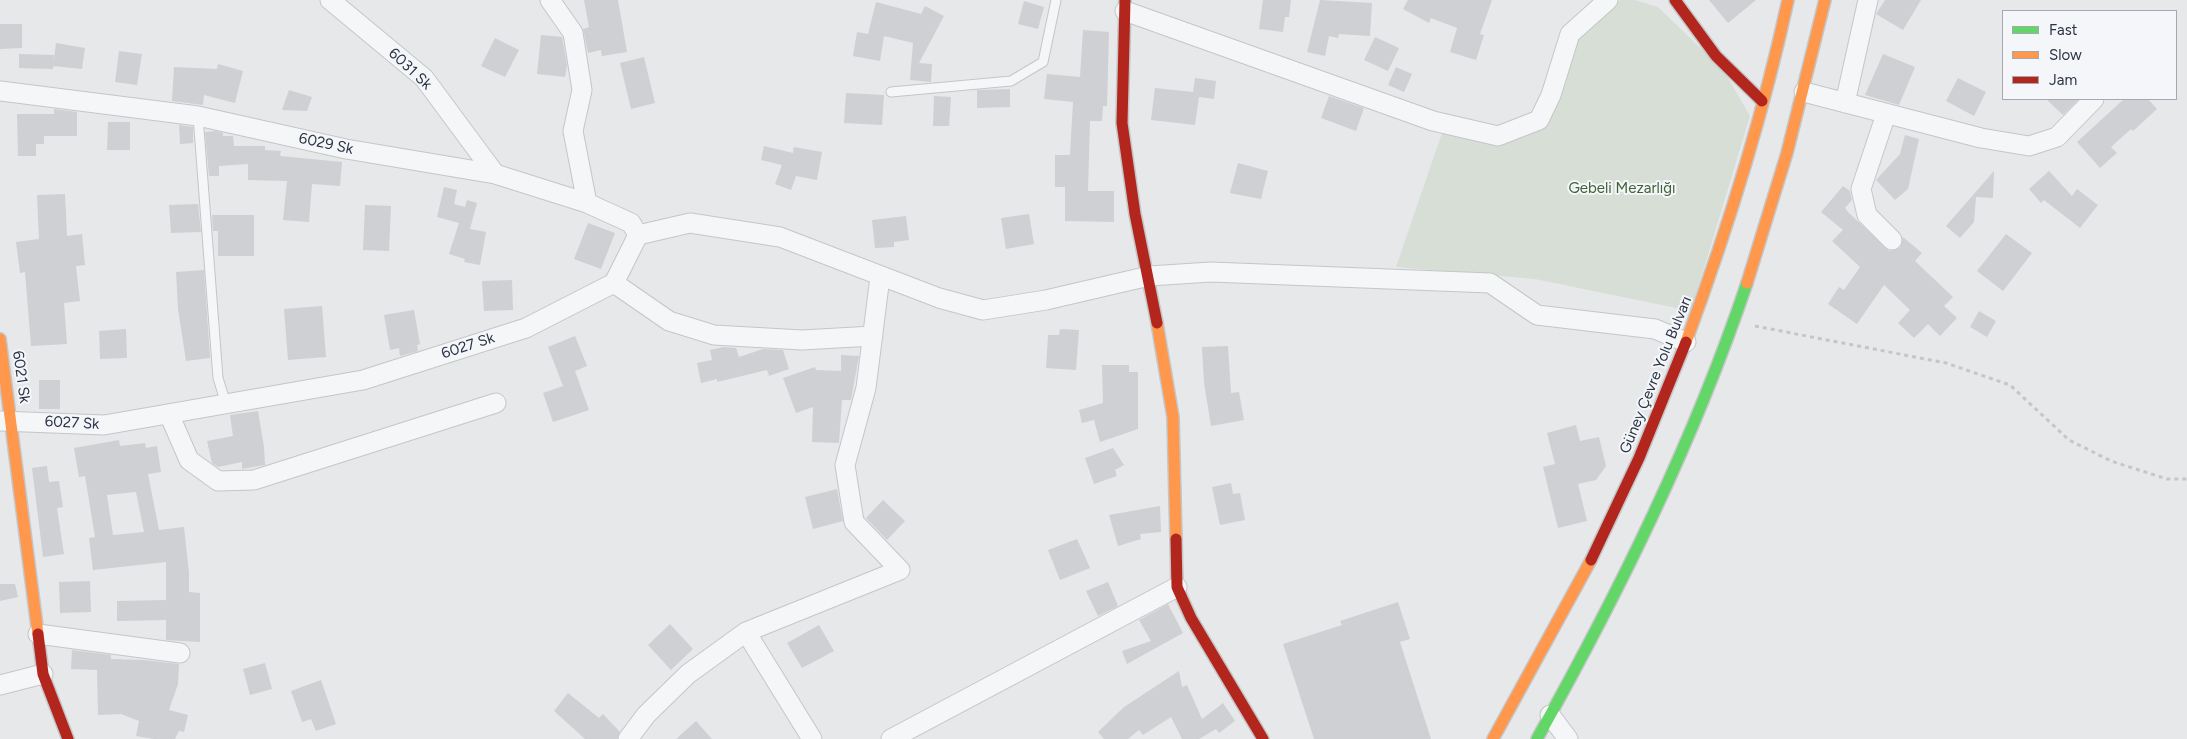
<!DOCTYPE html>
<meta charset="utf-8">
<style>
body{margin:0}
#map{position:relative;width:2187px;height:739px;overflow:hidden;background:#e6e8ea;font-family:Figtree,sans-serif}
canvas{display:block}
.legend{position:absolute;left:2002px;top:10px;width:175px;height:90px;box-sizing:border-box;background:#f4f6f9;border:1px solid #a4a8b1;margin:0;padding:6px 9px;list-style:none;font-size:15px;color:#2b3445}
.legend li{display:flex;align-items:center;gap:10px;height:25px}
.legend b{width:25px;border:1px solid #a4a8b1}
</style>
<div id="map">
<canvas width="2187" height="739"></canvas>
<ul class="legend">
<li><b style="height:6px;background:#63d668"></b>Fast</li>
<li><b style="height:6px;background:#ff974d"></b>Slow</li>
<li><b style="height:6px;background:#b3261e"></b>Jam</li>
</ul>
</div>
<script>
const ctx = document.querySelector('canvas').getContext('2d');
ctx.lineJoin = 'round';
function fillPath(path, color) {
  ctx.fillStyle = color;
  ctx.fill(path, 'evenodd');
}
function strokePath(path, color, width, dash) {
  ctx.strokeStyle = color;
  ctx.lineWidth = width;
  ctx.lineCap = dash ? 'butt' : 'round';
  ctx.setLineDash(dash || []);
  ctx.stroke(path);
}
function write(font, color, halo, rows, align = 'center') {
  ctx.font = font + ' Figtree,sans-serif';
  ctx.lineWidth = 4;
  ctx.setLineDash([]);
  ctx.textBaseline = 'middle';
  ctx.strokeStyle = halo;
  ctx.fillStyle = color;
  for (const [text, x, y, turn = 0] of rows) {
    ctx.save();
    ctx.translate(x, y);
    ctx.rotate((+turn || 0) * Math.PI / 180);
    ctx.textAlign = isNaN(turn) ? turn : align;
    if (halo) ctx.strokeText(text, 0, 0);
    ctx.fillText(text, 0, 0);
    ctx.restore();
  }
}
fillPath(new Path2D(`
 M 1622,0 L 1635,0 L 1658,7 L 1724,71 L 1750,116 L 1691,311 L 1535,279 L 1396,267 L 1442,133 L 1485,140 L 1511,138 L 1531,133 L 1545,120 L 1545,99 L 1597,5 Z`), '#d6ded6');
fillPath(new Path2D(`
 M 584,0 L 618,0 L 627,52 L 602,56 L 601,50 L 588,53 L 583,29 L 589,27 Z
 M 1263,0 L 1291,0 L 1289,17 L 1285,17 L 1283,32 L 1259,29 Z
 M 1320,0 L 1372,3 L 1370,36 L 1339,34 L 1338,38 L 1329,36 L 1325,56 L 1307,52 Z
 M 1408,0 L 1492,0 L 1480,34 L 1484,35 L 1476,60 L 1450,52 L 1457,28 L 1431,18 L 1429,23 L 1403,9 Z
 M 1709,0 L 1756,0 L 1728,23 Z
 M 1885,0 L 1921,0 L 1903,30 L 1876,14 Z
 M 1024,1 L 1044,7 L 1038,29 L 1018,24 Z
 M 876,2 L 921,14 L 925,6 L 944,16 L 919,63 L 932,64 L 931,82 L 910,80 L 913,43 L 884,36 L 880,61 L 853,56 L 857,32 L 868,34 Z
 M 0,24 L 22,24 L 22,48 L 0,49 Z
 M 1083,30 L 1109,32 L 1107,106 L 1103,106 L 1102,121 L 1090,121 L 1088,191 L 1114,191 L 1114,222 L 1065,221 L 1065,187 L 1055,187 L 1055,155 L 1070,155 L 1073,102 L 1044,99 L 1047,74 L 1080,77 Z
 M 541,35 L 562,37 L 567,65 L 565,77 L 537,74 Z
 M 1375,37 L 1399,48 L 1388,71 L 1364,60 Z
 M 495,38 L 519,50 L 505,77 L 481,66 Z
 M 56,43 L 85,48 L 82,69 L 53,66 Z
 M 119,51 L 142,54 L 137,85 L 115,82 Z
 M 19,54 L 54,55 L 53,69 L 19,68 Z
 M 1883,54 L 1915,67 L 1899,105 L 1865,95 Z
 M 644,57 L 655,103 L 631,109 L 620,63 Z
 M 218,64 L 243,71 L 235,103 L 204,95 L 203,105 L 172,101 L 174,67 L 217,69 Z
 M 1396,67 L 1412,74 L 1404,92 L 1388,85 Z
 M 1195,78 L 1216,81 L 1214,99 L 1199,97 L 1195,125 L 1151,120 L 1155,88 L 1193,92 Z
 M 1958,78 L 1986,92 L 1974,116 L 1946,101 Z
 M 1010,89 L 1010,107 L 977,108 L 977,90 Z
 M 289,90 L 312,97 L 307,111 L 282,110 Z
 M 846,93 L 884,95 L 882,125 L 844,123 Z
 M 934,96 L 951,97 L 949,126 L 933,126 Z
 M 1329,96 L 1364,108 L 1356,131 L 1321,118 Z
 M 2046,99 L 2079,99 L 2063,115 Z
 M 2124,99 L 2148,99 L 2157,109 L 2133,131 L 2131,129 L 2111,147 L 2117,153 L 2100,168 L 2077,142 Z
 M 54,109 L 77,112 L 77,136 L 44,136 L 44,144 L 36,144 L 36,156 L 18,156 L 17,114 L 54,114 Z
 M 108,122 L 130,122 L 130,150 L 107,150 Z
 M 179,125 L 193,127 L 193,143 L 180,144 Z
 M 216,131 L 223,133 L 223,136 L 233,136 L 234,146 L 265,146 L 265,150 L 281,151 L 280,156 L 342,162 L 340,186 L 312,184 L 309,222 L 283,220 L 287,181 L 248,180 L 248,164 L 219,166 L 219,176 L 209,176 L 205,132 Z
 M 1905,135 L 1919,139 L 1908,189 L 1895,200 L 1876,180 L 1900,154 Z
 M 764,146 L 793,153 L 794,147 L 822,152 L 817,180 L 796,176 L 791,190 L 775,184 L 782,165 L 761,160 Z
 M 1238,163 L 1268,171 L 1261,199 L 1230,193 Z
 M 1994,171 L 1993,198 L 1976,197 L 1974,222 L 1960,238 L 1946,226 Z
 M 2049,171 L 2072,196 L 2077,189 L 2098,205 L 2080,228 L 2044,200 L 2041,203 L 2029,189 Z
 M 1843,186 L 1850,191 L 1852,200 L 1845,208 L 1848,212 L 1889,251 L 1900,248 L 1903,237 L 1922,253 L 1915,261 L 1953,297 L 1944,306 L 1957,318 L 1940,336 L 1928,324 L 1914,338 L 1898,323 L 1910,310 L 1884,285 L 1857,324 L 1828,304 L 1839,287 L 1844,290 L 1860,267 L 1832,241 L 1843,230 L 1821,212 Z
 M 444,187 L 457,190 L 454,204 L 465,207 L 467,200 L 477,203 L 470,229 L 486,232 L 480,265 L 464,262 L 465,259 L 449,254 L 459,223 L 437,217 Z
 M 65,194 L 67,236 L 82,234 L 85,265 L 76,266 L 80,301 L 64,303 L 67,344 L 31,346 L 25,272 L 20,273 L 16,242 L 39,239 L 37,195 Z
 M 198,204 L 201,232 L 171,233 L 169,205 Z
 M 365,205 L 391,206 L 389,251 L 363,250 Z
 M 1029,214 L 1034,244 L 1006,249 L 1001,218 Z
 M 212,215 L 254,215 L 254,256 L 218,256 L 218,231 L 213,231 Z
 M 906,216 L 909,240 L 894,242 L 894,247 L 875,248 L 872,220 Z
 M 588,223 L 615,233 L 601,269 L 574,259 Z
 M 2006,234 L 2032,253 L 2003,291 L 1977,271 Z
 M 204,270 L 210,358 L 186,361 L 178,309 L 176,272 Z
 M 512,280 L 513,310 L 484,311 L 482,281 Z
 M 322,306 L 326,357 L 288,360 L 284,309 Z
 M 414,310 L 420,344 L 417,345 L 418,351 L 400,356 L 399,348 L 390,350 L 384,315 Z
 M 1979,311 L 1996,321 L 1987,337 L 1970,327 Z
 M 126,329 L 127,358 L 100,359 L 99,331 Z
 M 1060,329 L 1079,330 L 1076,370 L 1046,368 L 1048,335 L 1059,335 Z
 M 575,336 L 587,366 L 575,371 L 589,410 L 553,422 L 543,393 L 563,386 L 548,347 Z
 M 1228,346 L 1231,393 L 1239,392 L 1244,420 L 1211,426 L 1204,383 L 1202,347 Z
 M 723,347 L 736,348 L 739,357 L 763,349 L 783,350 L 789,369 L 769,376 L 767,370 L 717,382 L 717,379 L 701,383 L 697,363 L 712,360 L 710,350 Z
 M 841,355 L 859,356 L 851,400 L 842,400 L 839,443 L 812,442 L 813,407 L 796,413 L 783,378 L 815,367 L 816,370 L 841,371 Z
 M 1102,365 L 1129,365 L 1129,372 L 1138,372 L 1138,429 L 1100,442 L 1094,420 L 1082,423 L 1079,410 L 1103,403 Z
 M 39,380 L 60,380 L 60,409 L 39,409 Z
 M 258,411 L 264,447 L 265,465 L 242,469 L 242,462 L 218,467 L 212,463 L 207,441 L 233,436 L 230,415 Z
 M 1576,425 L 1580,441 L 1599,437 L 1606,466 L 1596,480 L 1578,484 L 1587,521 L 1558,528 L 1543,467 L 1555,464 L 1547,433 Z
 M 119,440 L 120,446 L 145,443 L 146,448 L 157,446 L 161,472 L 148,474 L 159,530 L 184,527 L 189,573 L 189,592 L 200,593 L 200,642 L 166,640 L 166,620 L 117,621 L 117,601 L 166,600 L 166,562 L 93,570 L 89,538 L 95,537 L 85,476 L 79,477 L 74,448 ZM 136,492 L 144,532 L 113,535 L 107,495 Z
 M 1113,448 L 1124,465 L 1115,470 L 1117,476 L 1094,484 L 1085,458 Z
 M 47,466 L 49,482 L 59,481 L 63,507 L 57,508 L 64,554 L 43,557 L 32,468 Z
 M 1231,483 L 1233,494 L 1240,493 L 1245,520 L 1220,525 L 1212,487 Z
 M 837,489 L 843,521 L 813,529 L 805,497 Z
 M 883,500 L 905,521 L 887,540 L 866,518 Z
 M 1160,506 L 1161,532 L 1140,534 L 1141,539 L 1118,546 L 1109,515 Z
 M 1077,539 L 1090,568 L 1060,580 L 1048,550 Z
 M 90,581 L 91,612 L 60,613 L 59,582 Z
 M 1108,582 L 1118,606 L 1098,616 L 1086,591 Z
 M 0,584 L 15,584 L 18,597 L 0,601 Z
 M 1398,602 L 1410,639 L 1400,642 L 1431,739 L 1314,739 L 1283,644 L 1342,625 L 1340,621 Z
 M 1168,604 L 1183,633 L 1127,664 L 1122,651 L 1151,641 L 1139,620 Z
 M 670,624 L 693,649 L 671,670 L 648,645 Z
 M 819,625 L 834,651 L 802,668 L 787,643 Z
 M 72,650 L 111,655 L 111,659 L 144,660 L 179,664 L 178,684 L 169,710 L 188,715 L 184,732 L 179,731 L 175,739 L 154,739 L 136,736 L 139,721 L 121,714 L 98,715 L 97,670 L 71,669 Z
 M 265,663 L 272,689 L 250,695 L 243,669 Z
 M 1179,671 L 1182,687 L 1187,685 L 1202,719 L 1223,703 L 1235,721 L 1219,733 L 1216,729 L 1199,739 L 1182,739 L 1171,717 L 1143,735 L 1139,730 L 1128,739 L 1104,739 L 1098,732 L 1124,707 Z
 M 321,680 L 336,724 L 316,731 L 311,719 L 302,722 L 291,691 Z
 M 568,693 L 599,718 L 603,714 L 620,732 L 617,739 L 585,739 L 554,711 Z
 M 696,721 L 712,739 L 676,739 Z`), '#ced0d3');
const lane = new Path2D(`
 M 891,92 L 1011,81 L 1043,62 L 1056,0
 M 198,116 L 218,378 L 226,404`);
const street = new Path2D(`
 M 330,0 L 424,78 L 495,174
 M 550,0 L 573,33 L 582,90 L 573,131 L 587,203
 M 1125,11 L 1433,121 L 1498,136 L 1539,120 L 1551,95 L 1570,34 L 1608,0
 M 0,91 L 198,116 L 346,149 L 495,174 L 587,203 L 631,223 L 638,235
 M 1804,92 L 1981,138 L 2029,146 L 2057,137 L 2094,99
 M 1845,103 L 1868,0
 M 1886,114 L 1861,189 L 1867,215 L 1892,240
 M 614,283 L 669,321 L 714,335 L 802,340 L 873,336
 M 169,414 L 189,460 L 218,481 L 254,480 L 496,403
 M 0,421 L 104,425 L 363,380 L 526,328 L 614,283 L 638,235 L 690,223 L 780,237 L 939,298 L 983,310 L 1046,300 L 1149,276 L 1211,272 L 1490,283 L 1537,315 L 1655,329 L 1686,342
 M 746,632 L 812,739
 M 38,634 L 180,653
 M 0,685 L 43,674
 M 1550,715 L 1568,739
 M 628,739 L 646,715 L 688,674 L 746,632 L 900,570 L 854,522 L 845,465 L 866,388 L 880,277
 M 891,739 L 1177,587`);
const fast = new Path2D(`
 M 1537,739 C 1619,592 1693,443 1747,283`);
const slow = new Path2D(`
 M 1747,283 L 1787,153 L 1825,0
 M 1157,323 L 1173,417 L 1176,539
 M 0,339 L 38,634
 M 1686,342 C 1727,231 1763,116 1788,0
 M 1493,739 L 1591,560`);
const jam = new Path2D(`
 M 1125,0 L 1122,123 L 1135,214 L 1157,323
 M 1675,0 L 1716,56 L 1762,101
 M 1176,539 L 1177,587 L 1191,618 L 1263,739
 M 1591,560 L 1639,458 L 1686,342
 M 38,634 L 43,674 L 68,739`);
strokePath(lane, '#c4c6c8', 11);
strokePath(street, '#c4c6c8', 21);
strokePath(fast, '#c4c6c8', 14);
strokePath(slow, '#c4c6c8', 14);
strokePath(jam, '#c4c6c8', 14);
strokePath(new Path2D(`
 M 1755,326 L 1946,363 L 2010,385 L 2069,440 L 2111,461 L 2167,479 L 2187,479`), '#c5c6ca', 3, [4, 4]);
strokePath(lane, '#f5f6f7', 9);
strokePath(street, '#f5f6f7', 19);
strokePath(fast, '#63d668', 11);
strokePath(slow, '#ff974d', 11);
strokePath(jam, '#b3261e', 11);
write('15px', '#2b3445', '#f4f6f9', [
 ["6031 Sk",410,69,43],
 ["6029 Sk",326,144,12],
 ["6027 Sk",468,346,-18],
 ["Güney Çevre Yolu Bulvarı",1656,375,-68],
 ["6021 Sk",21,377,82],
 ["6027 Sk",72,423,3]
]);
write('15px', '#3f6138', '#f4f6f9', [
 ["Gebeli Mezarlığı",1622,189]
]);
</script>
